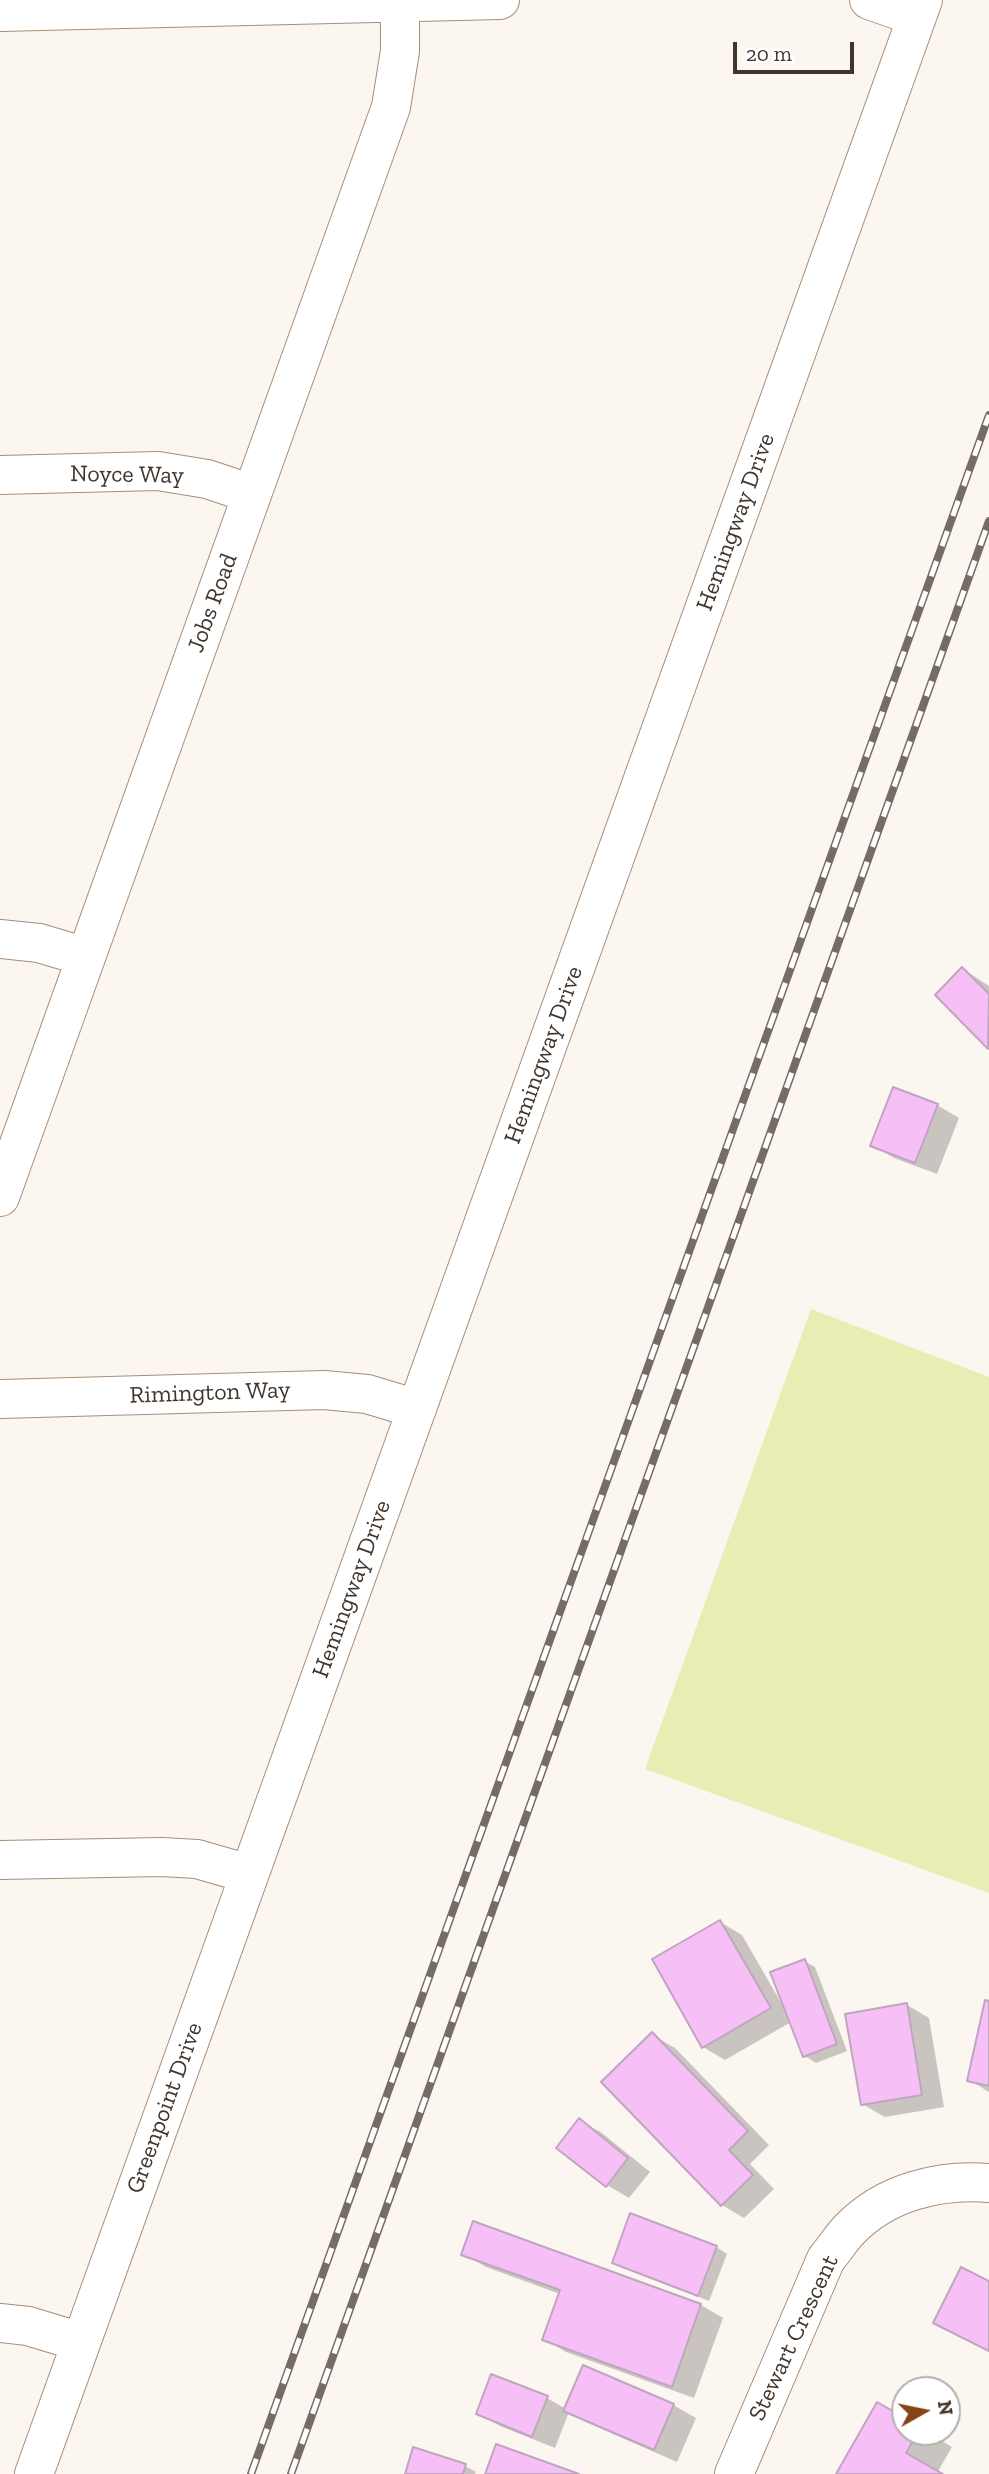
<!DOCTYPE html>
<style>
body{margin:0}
#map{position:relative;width:989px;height:2474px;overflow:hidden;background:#fcf6f1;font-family:"Zilla Slab",serif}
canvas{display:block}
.north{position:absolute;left:891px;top:2376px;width:70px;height:70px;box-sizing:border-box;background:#fff;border:2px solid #b3afab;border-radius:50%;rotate:81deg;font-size:19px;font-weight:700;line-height:28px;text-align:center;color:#42362c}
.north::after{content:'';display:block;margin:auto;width:24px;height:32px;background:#864315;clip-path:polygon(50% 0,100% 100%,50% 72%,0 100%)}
.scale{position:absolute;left:733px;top:42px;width:121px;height:32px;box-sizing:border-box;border:4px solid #42362c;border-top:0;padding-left:9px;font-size:21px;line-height:24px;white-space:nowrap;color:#42362c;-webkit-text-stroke:5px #fff;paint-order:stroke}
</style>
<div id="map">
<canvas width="989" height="2474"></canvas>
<div class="north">N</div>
<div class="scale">20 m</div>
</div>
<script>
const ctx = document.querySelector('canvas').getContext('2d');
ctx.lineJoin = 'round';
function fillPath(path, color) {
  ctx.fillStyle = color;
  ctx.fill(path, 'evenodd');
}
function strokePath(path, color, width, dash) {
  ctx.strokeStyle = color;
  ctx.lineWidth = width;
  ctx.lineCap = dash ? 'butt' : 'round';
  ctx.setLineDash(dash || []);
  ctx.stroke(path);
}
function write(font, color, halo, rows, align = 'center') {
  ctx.font = font + ' "Zilla Slab",serif';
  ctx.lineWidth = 7;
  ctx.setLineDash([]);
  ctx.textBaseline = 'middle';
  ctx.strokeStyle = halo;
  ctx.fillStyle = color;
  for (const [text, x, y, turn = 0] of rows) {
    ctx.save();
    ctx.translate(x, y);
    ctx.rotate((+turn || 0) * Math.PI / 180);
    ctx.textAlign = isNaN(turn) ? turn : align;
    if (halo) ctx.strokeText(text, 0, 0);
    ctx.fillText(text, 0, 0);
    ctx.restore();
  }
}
fillPath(new Path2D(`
 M 811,1309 L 989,1377 L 989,1893 L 645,1769 Z`), '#e9edb3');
fillPath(new Path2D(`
 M 963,969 L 989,986 L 989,1047 L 937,995 Z
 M 937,1105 L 959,1118 L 937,1174 L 894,1158 L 872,1145 Z
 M 720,1922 L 742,1935 L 783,2006 L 804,1961 L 815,1967 L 847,2051 L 816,2063 L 805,2056 L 791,2022 L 725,2060 L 703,2047 Z
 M 989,2003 L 989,2092 L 969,2080 Z
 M 907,2005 L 929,2018 L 944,2107 L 885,2117 L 862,2104 Z
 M 653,2035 L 675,2048 L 769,2145 L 750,2164 L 774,2189 L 744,2218 L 722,2205 Z
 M 580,2121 L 602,2133 L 650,2172 L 629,2198 L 607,2185 Z
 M 474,2224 L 701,2305 L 723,2318 L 694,2398 L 566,2352 L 544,2339 L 560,2294 L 486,2267 L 464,2254 Z
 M 716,2247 L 727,2254 L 709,2301 L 625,2268 L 614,2262 Z
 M 584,2367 L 673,2405 L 696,2418 L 677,2462 L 588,2423 L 569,2412 L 555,2448 L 500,2426 L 478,2413 L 547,2398 L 566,2409 Z
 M 905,2420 L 905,2432 L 927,2432 L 952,2447 L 937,2473 L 939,2474 L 839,2474 Z
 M 465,2466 L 476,2472 L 475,2474 L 407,2474 Z`), '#0003');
const building = new Path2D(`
 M 962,967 L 989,994 L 988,1049 L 935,995 Z
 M 893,1087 L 938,1104 L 915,1163 L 870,1146 Z
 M 720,1920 L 771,2008 L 702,2048 L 652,1959 Z
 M 805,1959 L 837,2044 L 803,2057 L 770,1972 Z
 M 985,2000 L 989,2001 L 989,2086 L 967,2081 Z
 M 907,2003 L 922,2095 L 861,2105 L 845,2014 Z
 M 652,2032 L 748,2131 L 729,2150 L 753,2175 L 721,2206 L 601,2082 Z
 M 579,2118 L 628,2158 L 606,2187 L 556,2148 Z
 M 630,2213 L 717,2246 L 698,2296 L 612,2263 Z
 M 473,2221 L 701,2304 L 672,2387 L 542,2340 L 560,2290 L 461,2255 Z
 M 961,2267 L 989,2281 L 989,2351 L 933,2323 Z
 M 583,2365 L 674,2404 L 654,2450 L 563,2411 Z
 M 491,2374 L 548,2396 L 532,2437 L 476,2414 Z
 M 877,2402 L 905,2418 L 905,2432 L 918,2432 L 906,2453 L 943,2474 L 836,2474 Z
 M 496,2444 L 579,2474 L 485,2474 Z
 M 413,2447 L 466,2464 L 463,2474 L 405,2474 Z`);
fillPath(building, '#f6c0f7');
strokePath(building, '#bfa5bf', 2);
const street = new Path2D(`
 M 869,0 L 917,17
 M 0,12 L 500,0
 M 0,475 L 158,471 L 207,479 L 252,494
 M 0,939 L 39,943 L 86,957
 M 0,1197 L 391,107 L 400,51 L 400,3
 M 0,1399 L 324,1390 L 367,1394 L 417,1409
 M 0,1860 L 162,1857 L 197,1859 L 249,1874
 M 0,2323 L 28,2326 L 81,2342
 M 34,2474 L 923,0
 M 734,2474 L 826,2259 C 834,2250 841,2238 850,2229 C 886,2192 939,2179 989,2183`);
strokePath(street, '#a88d75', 40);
strokePath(street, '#fff', 38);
const rail = new Path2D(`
 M 251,2474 L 989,415
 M 291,2474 L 989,521`);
strokePath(rail, '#766c63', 8);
strokePath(rail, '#fff', 5, [16]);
write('24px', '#42362c', '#fff', [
 ["Noyce Way",127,475,1],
 ["Hemingway Drive",736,522,-70],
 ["Jobs Road",213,603,-70],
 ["Hemingway Drive",544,1055,-70],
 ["Rimington Way",210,1393,-2],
 ["Hemingway Drive",352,1589,-70],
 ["Greenpoint Drive",165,2108,-70],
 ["Stewart Crescent",794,2338,-65]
]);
</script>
